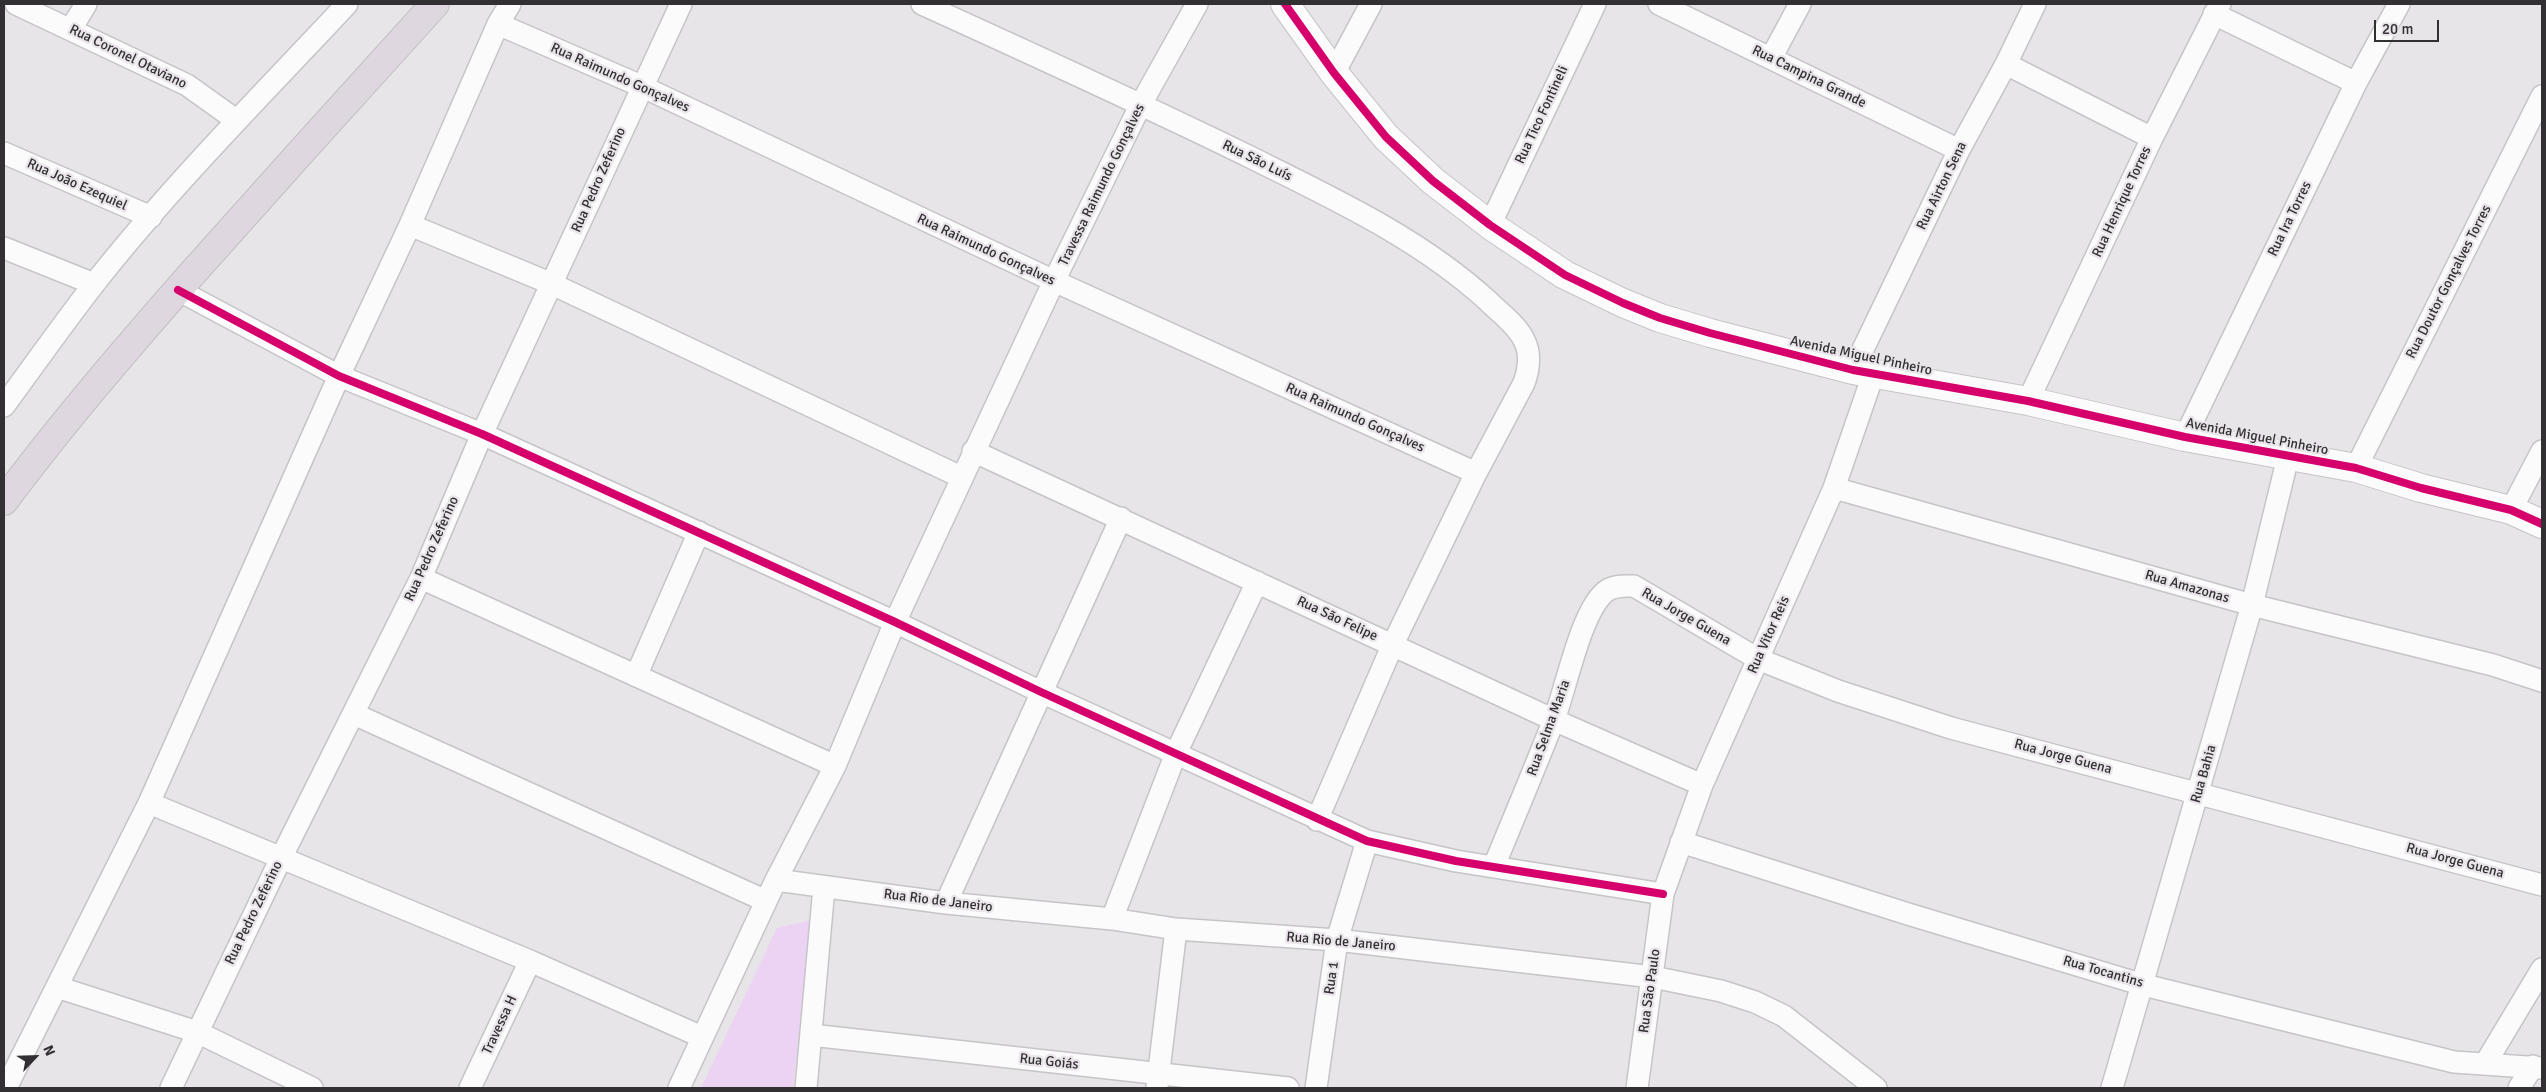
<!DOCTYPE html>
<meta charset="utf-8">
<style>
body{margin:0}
#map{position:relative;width:2546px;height:1092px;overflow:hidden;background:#e8e5e9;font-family:Signika,sans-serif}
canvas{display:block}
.frame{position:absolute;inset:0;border:5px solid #323032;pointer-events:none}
.north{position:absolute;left:10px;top:1032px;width:50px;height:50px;-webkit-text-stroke:4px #e9e4ea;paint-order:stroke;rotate:66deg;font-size:14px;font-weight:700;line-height:20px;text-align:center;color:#323032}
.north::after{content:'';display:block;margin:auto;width:18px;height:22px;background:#323032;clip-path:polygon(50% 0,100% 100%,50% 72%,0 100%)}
.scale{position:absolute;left:2374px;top:20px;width:65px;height:22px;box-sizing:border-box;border:2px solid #323032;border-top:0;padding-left:6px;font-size:15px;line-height:18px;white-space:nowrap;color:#323032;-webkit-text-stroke:4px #e9e4ea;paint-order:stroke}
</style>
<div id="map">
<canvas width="2546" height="1092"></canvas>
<div class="frame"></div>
<div class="north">N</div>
<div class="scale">20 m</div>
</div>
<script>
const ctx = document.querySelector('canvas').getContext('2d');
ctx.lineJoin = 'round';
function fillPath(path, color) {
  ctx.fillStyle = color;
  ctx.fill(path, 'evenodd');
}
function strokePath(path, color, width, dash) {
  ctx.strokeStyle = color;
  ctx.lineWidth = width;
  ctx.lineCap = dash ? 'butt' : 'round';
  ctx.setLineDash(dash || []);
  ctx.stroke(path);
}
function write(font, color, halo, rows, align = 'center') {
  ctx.font = font + ' Signika,sans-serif';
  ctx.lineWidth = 4.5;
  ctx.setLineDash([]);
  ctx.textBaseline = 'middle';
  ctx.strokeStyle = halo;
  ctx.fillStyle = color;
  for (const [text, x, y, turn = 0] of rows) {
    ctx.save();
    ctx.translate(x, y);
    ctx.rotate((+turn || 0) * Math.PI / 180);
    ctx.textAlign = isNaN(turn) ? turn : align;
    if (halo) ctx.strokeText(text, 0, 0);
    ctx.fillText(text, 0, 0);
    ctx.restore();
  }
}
fillPath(new Path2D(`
 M 811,920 L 793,1088 L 701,1088 L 777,928 Z`), '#ecd2f3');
const street = new Path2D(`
 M 16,4 L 187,85 L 236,120
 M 922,4 C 1032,54 1142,104 1250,157 C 1334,199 1419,238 1488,301 C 1500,313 1517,325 1524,340 C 1531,353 1529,370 1524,383 L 1476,473 L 1393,644 L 1317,820
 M 1659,4 L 1959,150
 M 2214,14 L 2356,83
 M 498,24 L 641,86 L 1054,281 L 1476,473
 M 71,29 L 86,4
 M 1771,58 L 1800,4
 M 2006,64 L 2152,138
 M 1334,73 L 1371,4
 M 4,153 L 151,217
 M 410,225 L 552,284 L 961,477
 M 1490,225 L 1595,4
 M 4,248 L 94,284
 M 178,290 L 339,376 L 482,434 L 895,622 L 1041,692 L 1367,841 L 1456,861 L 1663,894
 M 1853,370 L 1959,150 L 2006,64 L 2035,4
 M 2028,401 L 2152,138 L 2220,4
 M 4,406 C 34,365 63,324 94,284 C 172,185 261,96 347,4
 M 2185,437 L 2356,83 L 2399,4
 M 973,451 L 1554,720 L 1702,785
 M 2356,468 L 2542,96
 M 1834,488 L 2252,605 L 2493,665 L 2542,681
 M 2511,510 L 2542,451
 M 421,578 L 835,766
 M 636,676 L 699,532
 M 354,714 L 766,901
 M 149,803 L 530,961 L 702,1037
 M 1681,842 L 1908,914 L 2140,984 L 2454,1062 L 2542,1068
 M 1494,866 C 1514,818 1534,770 1553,722 C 1566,690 1580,613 1605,592 C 1613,585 1624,586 1634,586 L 1758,659 L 1838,691 L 1951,728 L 2542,885
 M 776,880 L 946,903 L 1112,919 L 1176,929 L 1337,940 L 1653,977 L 1721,991 L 1755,1002 L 1784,1016 L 1876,1088
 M 946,903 L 1121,518
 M 1112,919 L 1176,753 L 1257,582
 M 57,987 L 197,1032 L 312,1088
 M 811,1035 L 1288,1088
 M 2485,1064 L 2542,969
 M 1157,1087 L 1176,929
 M 6,1088 L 149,803 L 339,376 L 410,225 L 498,24 L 510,4
 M 171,1088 L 281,858 L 421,578 L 482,434 L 681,4
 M 470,1088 L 530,961
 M 679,1088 L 776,880 L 835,766 L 895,622 L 1054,281 L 1141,104 L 1197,4
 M 806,1088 L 824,887
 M 1316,1088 L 1337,940 L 1367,841
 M 1637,1088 L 1663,894 L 1702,785 L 1834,488 L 1873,375
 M 2112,1088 L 2252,605 L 2288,457
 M 2519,1088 L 2533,1066`);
const secondary = new Path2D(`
 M 1285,4 L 1334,73 L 1386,137 L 1433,181 L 1490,225 L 1565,275 L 1623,303 L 1660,318 L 1710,333 L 1853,370 L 2028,401 L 2185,437 L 2356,468 L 2421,488 L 2511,510 L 2542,524`);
const highway = new Path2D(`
 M 4,501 C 62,423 126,349 190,276 C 271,185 353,94 435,4`);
strokePath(street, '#c5c4c6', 24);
strokePath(secondary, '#c5c4c6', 30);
strokePath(highway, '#c2c0c2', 30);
strokePath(street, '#fcfbfc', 21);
strokePath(secondary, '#fcfbfc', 28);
strokePath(highway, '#ded7e0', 28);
strokePath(new Path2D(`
 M 1285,4 L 1334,73 L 1386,137 L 1433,181 L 1490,225 L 1565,275 L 1623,303 L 1660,318 L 1710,333 L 1853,370 L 2028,401 L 2185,437 L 2356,468 L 2421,488 L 2511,510 L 2542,524
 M 178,290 L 339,376 L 482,434 L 895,622 L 1041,692 L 1367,841 L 1456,861 L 1663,894`), '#d6006c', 8);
write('14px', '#323032', '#e9e4ea', [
 ["Rua Coronel Otaviano",128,57,26],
 ["Rua Campina Grande",1809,77,26],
 ["Rua Raimundo Gonçalves",620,78,24],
 ["Rua Tico Fontineli",1542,115,-65],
 ["Rua São Luís",1257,161,26],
 ["Rua Pedro Zeferino",599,180,-66],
 ["Rua João Ezequiel",77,185,24],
 ["Travessa Raimundo Gonçalves",1102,185,-64],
 ["Rua Airton Sena",1942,186,-64],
 ["Rua Henrique Torres",2122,202,-65],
 ["Rua Ira Torres",2290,219,-64],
 ["Rua Raimundo Gonçalves",986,250,25],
 ["Rua Doutor Gonçalves Torres",2449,282,-63],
 ["Avenida Miguel Pinheiro",1861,356,12],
 ["Rua Raimundo Gonçalves",1355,418,24],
 ["Avenida Miguel Pinheiro",2257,437,11],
 ["Rua Pedro Zeferino",432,549,-66],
 ["Rua Amazonas",2187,587,16],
 ["Rua Jorge Guena",1686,617,30],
 ["Rua São Felipe",1337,619,25],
 ["Rua Vitor Reis",1769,635,-66],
 ["Rua Selma Maria",1549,728,-70],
 ["Rua Jorge Guena",2063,757,15],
 ["Rua Bahia",2204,774,-74],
 ["Rua Jorge Guena",2455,861,15],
 ["Rua Rio de Janeiro",938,901,7],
 ["Rua Pedro Zeferino",254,913,-64],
 ["Rua Rio de Janeiro",1341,942,5],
 ["Rua Tocantins",2103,972,16],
 ["Rua 1",1332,978,-82],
 ["Rua São Paulo",1650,991,-82],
 ["Travessa H",500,1025,-65],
 ["Rua Goiás",1049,1062,6]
]);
</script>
